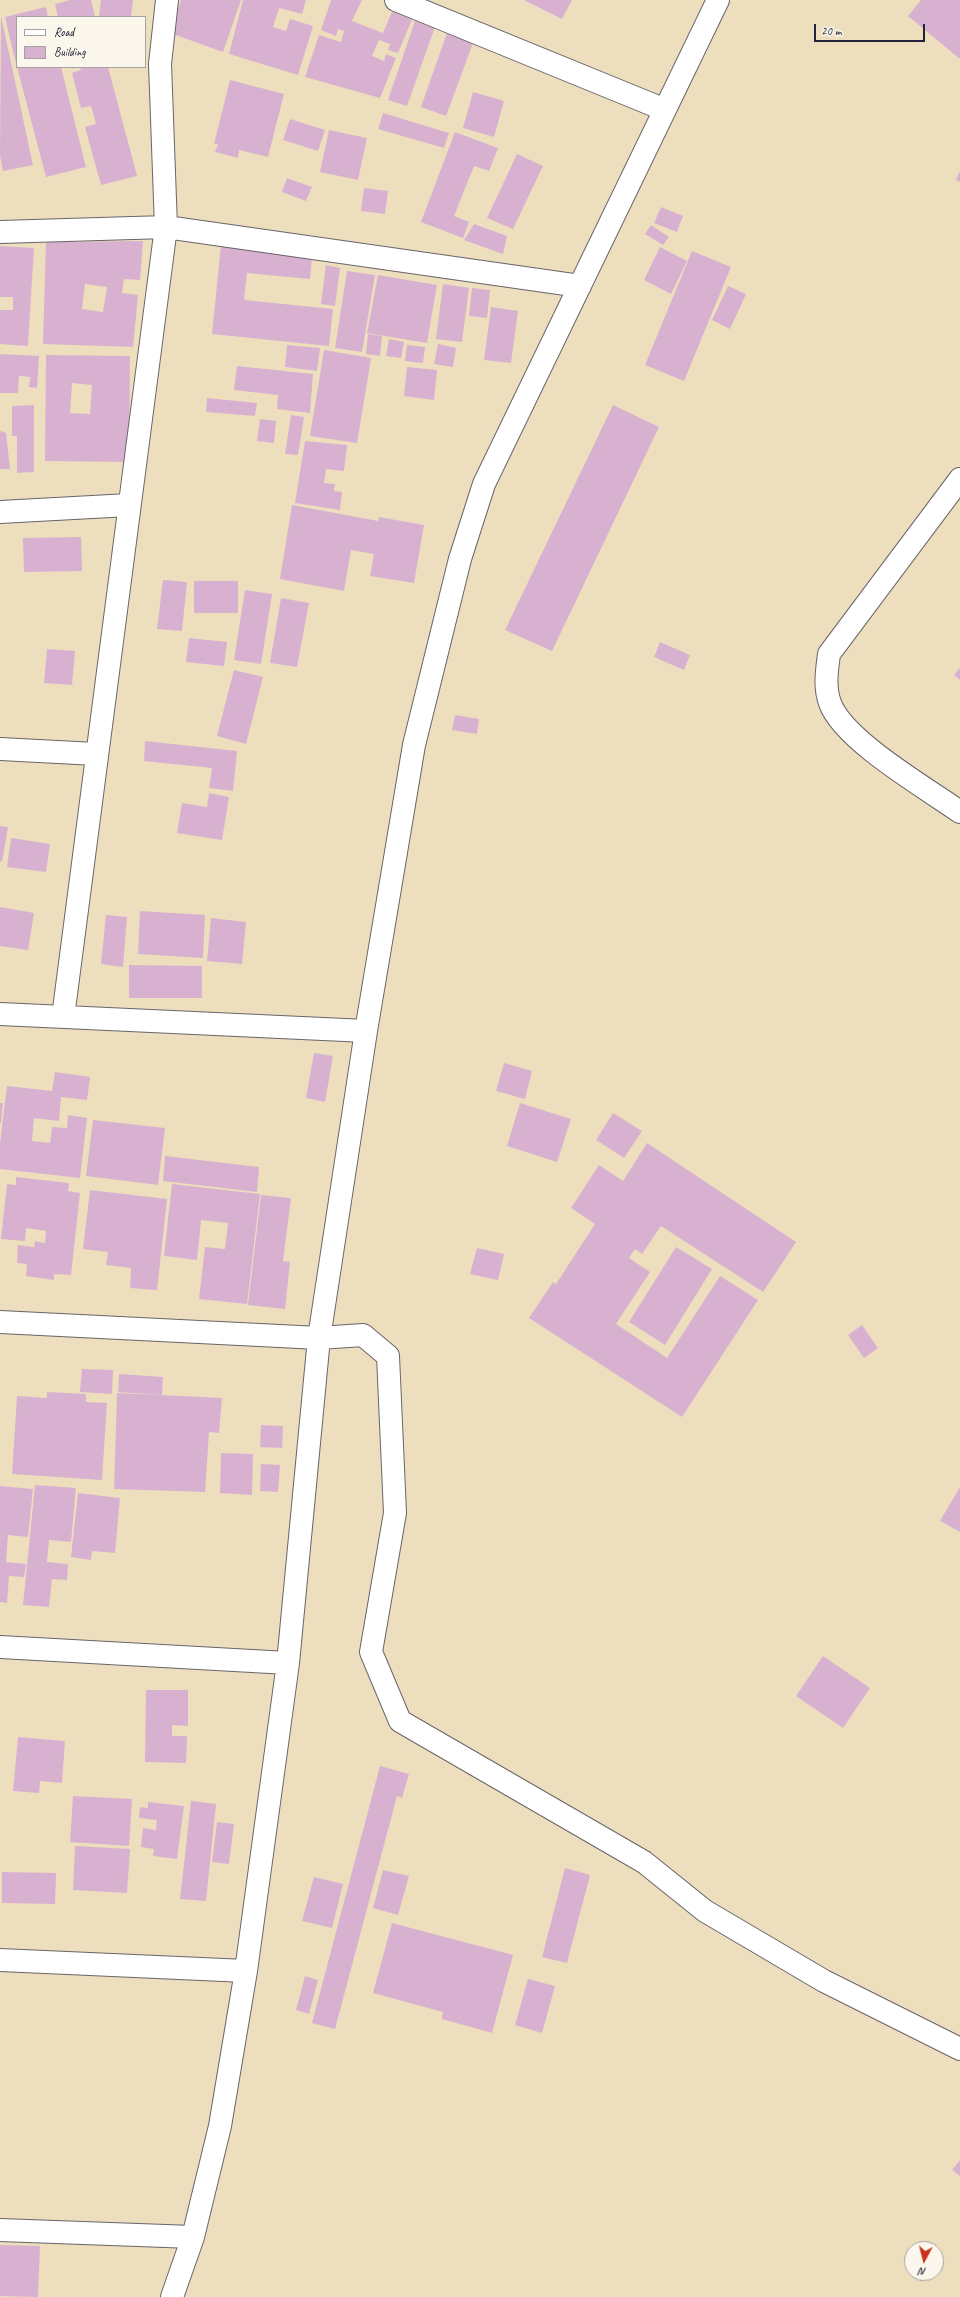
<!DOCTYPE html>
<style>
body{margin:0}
#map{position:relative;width:960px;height:2297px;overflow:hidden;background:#eddfbe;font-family:Caveat,sans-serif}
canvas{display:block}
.legend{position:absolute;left:16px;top:16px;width:130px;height:52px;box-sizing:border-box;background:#fbf7ec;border:1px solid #a4a2a5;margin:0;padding:5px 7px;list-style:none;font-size:12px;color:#22223b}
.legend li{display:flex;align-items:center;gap:8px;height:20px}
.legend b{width:20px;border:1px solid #a4a2a5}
.north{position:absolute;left:904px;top:2241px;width:40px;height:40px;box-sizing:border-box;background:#fbf7ec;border:1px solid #a4a2a5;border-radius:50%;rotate:187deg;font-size:11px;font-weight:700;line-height:16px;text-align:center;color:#22223b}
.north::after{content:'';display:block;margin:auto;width:14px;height:18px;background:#c8321e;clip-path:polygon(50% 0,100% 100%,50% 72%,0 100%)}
.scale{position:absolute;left:814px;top:24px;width:111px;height:18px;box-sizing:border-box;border:2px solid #22223b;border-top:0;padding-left:5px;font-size:12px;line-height:14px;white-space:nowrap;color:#22223b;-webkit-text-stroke:3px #fbf7ec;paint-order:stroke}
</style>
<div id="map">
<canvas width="960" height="2297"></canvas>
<ul class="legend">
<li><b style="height:5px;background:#fff"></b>Road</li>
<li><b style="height:11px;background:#d9b1d0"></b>Building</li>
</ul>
<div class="north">N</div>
<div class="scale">20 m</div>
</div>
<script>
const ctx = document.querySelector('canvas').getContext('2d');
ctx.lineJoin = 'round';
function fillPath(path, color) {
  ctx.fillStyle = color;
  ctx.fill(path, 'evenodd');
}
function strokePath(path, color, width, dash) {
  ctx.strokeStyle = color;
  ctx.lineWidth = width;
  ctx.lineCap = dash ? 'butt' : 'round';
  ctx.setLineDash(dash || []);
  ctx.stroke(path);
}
fillPath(new Path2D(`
 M 70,0 L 91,0 L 95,17 L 58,17 L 55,4 Z
 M 101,0 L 133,0 L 131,17 L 99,17 Z
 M 181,0 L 241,0 L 223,52 L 170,33 Z
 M 243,0 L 306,0 L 302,14 L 279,8 L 273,27 L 286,31 L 290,19 L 313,26 L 298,75 L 229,54 Z
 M 331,0 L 362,0 L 352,21 L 383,33 L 394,7 L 414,15 L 398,53 L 388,50 L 390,44 L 379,40 L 372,56 L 384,61 L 386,54 L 396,58 L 380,98 L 305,77 L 319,35 L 341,42 L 344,31 L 338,29 L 336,36 L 321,30 Z
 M 524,0 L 572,0 L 562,19 Z
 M 921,0 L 960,0 L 960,59 L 908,16 Z
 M 46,7 L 48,17 L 17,17 L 16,64 L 5,17 Z
 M 1,16 L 33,165 L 3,171 L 0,156 Z
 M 416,18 L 436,24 L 407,106 L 388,100 Z
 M 447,33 L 473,43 L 446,116 L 421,107 Z
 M 17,67 L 61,67 L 86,167 L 46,177 Z
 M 80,67 L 108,67 L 137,176 L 101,185 L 85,127 L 96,124 L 91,106 L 81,108 L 72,73 L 81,70 Z
 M 230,80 L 284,94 L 268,157 L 239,150 L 238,158 L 215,152 L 218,144 L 214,144 Z
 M 473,92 L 504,101 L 494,137 L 463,128 Z
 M 383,113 L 449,133 L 444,148 L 378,129 Z
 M 290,119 L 325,130 L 318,151 L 283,140 Z
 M 329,130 L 367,138 L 358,180 L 320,172 Z
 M 455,132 L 498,148 L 489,171 L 474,166 L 454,216 L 469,222 L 463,238 L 421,222 Z
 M 517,154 L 543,166 L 513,229 L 487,218 Z
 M 960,171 L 960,182 L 956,180 Z
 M 287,178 L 312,187 L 306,201 L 282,192 Z
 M 364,188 L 388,191 L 385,214 L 361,211 Z
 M 661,207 L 683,216 L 677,232 L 654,223 Z
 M 474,224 L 507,236 L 503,254 L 464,240 Z
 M 651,225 L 669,237 L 663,245 L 645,234 Z
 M 143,241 L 140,280 L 124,279 L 122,293 L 138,295 L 133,347 L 43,344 L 46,242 ZM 85,284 L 107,287 L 103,312 L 82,309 Z
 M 221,245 L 312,254 L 310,279 L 247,273 L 244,300 L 333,309 L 329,346 L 212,334 Z
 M 0,246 L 34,248 L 28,346 L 0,344 L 0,310 L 13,310 L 13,297 L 0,297 Z
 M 660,247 L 687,261 L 671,294 L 644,280 Z
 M 692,251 L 731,267 L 684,381 L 645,365 Z
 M 326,265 L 340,268 L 335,306 L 321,304 Z
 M 347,271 L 375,275 L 362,352 L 335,348 Z
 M 378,275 L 437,285 L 427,343 L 367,333 Z
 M 443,284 L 469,288 L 462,342 L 436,339 Z
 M 728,286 L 746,294 L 730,329 L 712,320 Z
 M 472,288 L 490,290 L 487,318 L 469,316 Z
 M 491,307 L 518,311 L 511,363 L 484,360 Z
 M 368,334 L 382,336 L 380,356 L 366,354 Z
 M 389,339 L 404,342 L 401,358 L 386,356 Z
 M 438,344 L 456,348 L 453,367 L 434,364 Z
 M 287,345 L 320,348 L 317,371 L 285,367 Z
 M 407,345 L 425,347 L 423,363 L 405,361 Z
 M 324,350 L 371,358 L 357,443 L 310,436 Z
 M 0,354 L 39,356 L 37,388 L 29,387 L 30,377 L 19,376 L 18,393 L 0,393 Z
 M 46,355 L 130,356 L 129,462 L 45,461 ZM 72,383 L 92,385 L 90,414 L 70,413 Z
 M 237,366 L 313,374 L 310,413 L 277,409 L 278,395 L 234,390 Z
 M 407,367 L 437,370 L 434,400 L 404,396 Z
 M 207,398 L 257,403 L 255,416 L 206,412 Z
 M 34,405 L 34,472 L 17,473 L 17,436 L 12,436 L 12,406 Z
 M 613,405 L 659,427 L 552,651 L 505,630 Z
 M 291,415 L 304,417 L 298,455 L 285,454 Z
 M 260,419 L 276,421 L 274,443 L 257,441 Z
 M 0,431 L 6,433 L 10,469 L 0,469 Z
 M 305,441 L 347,445 L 344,471 L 326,469 L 324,483 L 335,484 L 334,491 L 342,492 L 340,510 L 295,503 Z
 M 292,505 L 378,521 L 379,517 L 424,525 L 414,583 L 370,576 L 374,554 L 351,550 L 344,591 L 280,579 Z
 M 81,537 L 82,571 L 24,572 L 23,538 Z
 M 163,580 L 187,582 L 182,631 L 157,629 Z
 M 194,581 L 238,581 L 238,613 L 194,613 Z
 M 245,590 L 272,594 L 261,664 L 234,660 Z
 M 281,598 L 309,603 L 297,667 L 270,663 Z
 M 189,638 L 227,642 L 224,666 L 186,662 Z
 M 660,642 L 690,655 L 684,670 L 654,657 Z
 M 47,649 L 75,651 L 72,685 L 44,683 Z
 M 960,668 L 960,680 L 954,675 Z
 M 234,670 L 263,677 L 246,744 L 217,736 Z
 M 455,715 L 479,719 L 477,734 L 452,730 Z
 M 145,741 L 237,751 L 233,791 L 209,788 L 212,768 L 144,761 Z
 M 209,793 L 229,797 L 222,840 L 177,833 L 182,803 L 207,807 Z
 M 0,826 L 8,827 L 2,862 L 0,861 Z
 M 11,838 L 50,844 L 46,872 L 7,867 Z
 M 0,907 L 34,913 L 28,950 L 0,946 Z
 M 140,911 L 205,915 L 203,958 L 138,954 Z
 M 106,915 L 127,917 L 123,967 L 101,964 Z
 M 211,918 L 246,922 L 242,964 L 207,961 Z
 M 129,965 L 202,966 L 202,998 L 129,998 Z
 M 314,1053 L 333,1056 L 325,1102 L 306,1098 Z
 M 504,1063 L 532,1071 L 525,1099 L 496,1091 Z
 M 55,1072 L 90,1077 L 87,1100 L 61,1097 L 59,1121 L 34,1118 L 32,1141 L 50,1143 L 52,1127 L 67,1128 L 68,1115 L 87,1118 L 80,1178 L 0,1169 L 0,1143 L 7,1086 L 52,1091 Z
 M 0,1103 L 3,1103 L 1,1123 L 0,1123 Z
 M 520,1103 L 571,1119 L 557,1162 L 507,1146 Z
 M 613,1113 L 642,1131 L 624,1158 L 596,1140 Z
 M 93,1120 L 165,1128 L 158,1185 L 86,1176 Z
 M 647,1143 L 796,1242 L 763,1292 L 661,1226 L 642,1254 L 635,1249 L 629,1258 L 650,1272 L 616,1324 L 667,1358 L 720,1276 L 758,1300 L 682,1417 L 529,1318 L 553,1282 L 556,1284 L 595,1224 L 571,1208 L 599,1165 L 623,1181 Z
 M 165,1156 L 259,1167 L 257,1192 L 163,1181 Z
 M 16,1177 L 69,1183 L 68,1191 L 80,1193 L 71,1275 L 54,1274 L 54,1280 L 26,1276 L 27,1264 L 17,1263 L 18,1245 L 34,1247 L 35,1241 L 45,1243 L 46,1231 L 26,1228 L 25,1241 L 1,1239 L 7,1184 L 16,1185 Z
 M 172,1184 L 260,1194 L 247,1304 L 199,1299 L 205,1247 L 225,1249 L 228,1223 L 201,1220 L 197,1260 L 164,1256 Z
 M 90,1190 L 167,1199 L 157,1290 L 130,1288 L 131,1268 L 106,1265 L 108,1252 L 83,1249 Z
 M 261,1195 L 291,1198 L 283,1261 L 290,1262 L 285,1309 L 248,1305 Z
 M 676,1247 L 712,1269 L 665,1345 L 629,1322 Z
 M 477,1248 L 504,1254 L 498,1280 L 470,1274 Z
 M 862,1325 L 878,1348 L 864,1358 L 848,1335 Z
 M 82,1369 L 113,1370 L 112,1394 L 80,1392 Z
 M 119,1374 L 163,1377 L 162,1395 L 118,1392 Z
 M 47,1392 L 86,1394 L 86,1402 L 107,1403 L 102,1480 L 12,1474 L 17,1396 L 47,1398 Z
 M 117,1393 L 222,1398 L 219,1433 L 209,1432 L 205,1492 L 114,1489 Z
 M 261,1425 L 283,1426 L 282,1448 L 260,1447 Z
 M 221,1453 L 253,1454 L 252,1495 L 220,1493 Z
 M 261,1464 L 280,1465 L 278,1492 L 260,1491 Z
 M 35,1485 L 76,1488 L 71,1542 L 49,1540 L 47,1562 L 68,1564 L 67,1580 L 52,1579 L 49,1607 L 23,1605 Z
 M 0,1486 L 33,1489 L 28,1537 L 8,1535 L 6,1562 L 26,1564 L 24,1577 L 9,1576 L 7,1603 L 0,1602 Z
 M 960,1487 L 960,1532 L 940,1521 Z
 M 78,1493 L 120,1498 L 115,1553 L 92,1551 L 91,1560 L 71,1557 Z
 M 823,1656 L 870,1688 L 843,1728 L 796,1696 Z
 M 146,1690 L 188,1690 L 188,1726 L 172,1725 L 172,1736 L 187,1736 L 186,1763 L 145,1762 Z
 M 18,1737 L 65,1741 L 62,1783 L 40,1781 L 39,1793 L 13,1791 Z
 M 380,1766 L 409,1774 L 402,1798 L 397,1796 L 335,2029 L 312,2023 Z
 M 73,1796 L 132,1799 L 129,1846 L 70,1842 Z
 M 191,1801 L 216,1804 L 206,1901 L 180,1899 Z
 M 148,1802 L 184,1806 L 177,1859 L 153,1856 L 154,1849 L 141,1847 L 143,1828 L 156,1830 L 157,1820 L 139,1818 L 140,1807 L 148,1808 Z
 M 217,1822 L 234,1824 L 229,1864 L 212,1862 Z
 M 75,1846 L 130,1849 L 127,1893 L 73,1890 Z
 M 565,1868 L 590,1875 L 567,1963 L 542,1957 Z
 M 383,1870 L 409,1876 L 398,1915 L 373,1908 Z
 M 2,1872 L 56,1873 L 55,1904 L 2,1903 Z
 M 314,1877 L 343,1884 L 332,1928 L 302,1921 Z
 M 392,1923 L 513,1955 L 492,2033 L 442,2019 L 443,2012 L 373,1993 Z
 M 305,1976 L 318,1980 L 309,2014 L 296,2010 Z
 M 528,1979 L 555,1986 L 542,2033 L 515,2025 Z
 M 960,2160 L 960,2176 L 952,2170 Z
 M 0,2245 L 40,2246 L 38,2297 L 0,2296 Z`), '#d9b1d0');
const minor = new Path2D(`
 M 396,0 L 663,109
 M 0,232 L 166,227 L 580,286
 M 960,479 L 829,654 C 827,670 824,687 830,703 C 843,740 926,788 960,812
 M 0,512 L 129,505
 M 0,749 L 96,754
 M 0,1014 L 366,1031
 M 63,1017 L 166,227 L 160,64 L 167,0
 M 0,1322 L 319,1338 L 363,1335 L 388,1356 L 395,1513 L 371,1652 L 400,1721 L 644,1862 L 705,1911 L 824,1981 L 960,2049
 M 0,1647 L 288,1663
 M 0,1960 L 246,1971
 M 0,2230 L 193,2237
 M 172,2297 L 193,2237 L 220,2126 L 246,1971 L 288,1663 L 319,1338 L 366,1031 L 414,745 L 460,559 L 484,484 L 718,0`);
strokePath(minor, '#696469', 24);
strokePath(minor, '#fff', 22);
</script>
